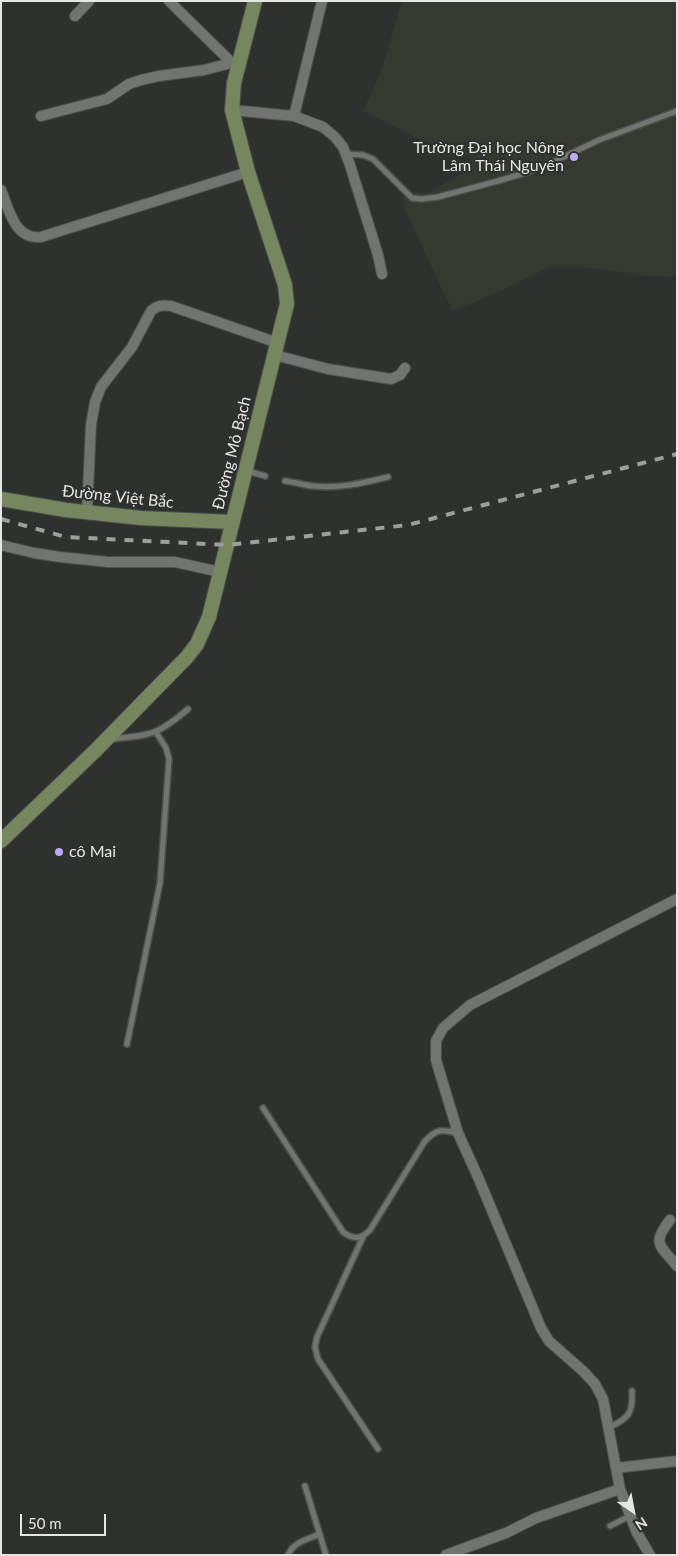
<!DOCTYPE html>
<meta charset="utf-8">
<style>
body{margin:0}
#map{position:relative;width:678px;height:1556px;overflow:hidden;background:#2f312e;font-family:Lato,sans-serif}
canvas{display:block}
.frame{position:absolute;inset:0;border:2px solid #e6e7e5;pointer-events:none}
.north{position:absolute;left:608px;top:1486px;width:50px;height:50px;-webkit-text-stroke:4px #2f312e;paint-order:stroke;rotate:147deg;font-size:14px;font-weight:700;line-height:20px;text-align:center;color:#e6e7e5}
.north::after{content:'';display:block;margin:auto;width:18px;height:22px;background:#e6e7e5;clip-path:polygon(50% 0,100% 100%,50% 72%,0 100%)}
.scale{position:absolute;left:20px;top:1514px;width:86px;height:22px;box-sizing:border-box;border:2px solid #e6e7e5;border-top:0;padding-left:6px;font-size:15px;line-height:18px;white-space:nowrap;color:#e6e7e5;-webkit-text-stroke:4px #2f312e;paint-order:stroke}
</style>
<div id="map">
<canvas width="678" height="1556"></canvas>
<div class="frame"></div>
<div class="north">N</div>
<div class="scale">50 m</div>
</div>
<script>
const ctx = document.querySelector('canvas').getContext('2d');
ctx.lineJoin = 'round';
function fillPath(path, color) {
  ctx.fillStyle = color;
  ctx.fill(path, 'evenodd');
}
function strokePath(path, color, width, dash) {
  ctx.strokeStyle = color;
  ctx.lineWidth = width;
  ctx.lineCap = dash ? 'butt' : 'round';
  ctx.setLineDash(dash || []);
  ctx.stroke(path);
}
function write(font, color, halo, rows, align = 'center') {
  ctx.font = font + ' Lato,sans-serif';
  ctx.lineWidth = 4;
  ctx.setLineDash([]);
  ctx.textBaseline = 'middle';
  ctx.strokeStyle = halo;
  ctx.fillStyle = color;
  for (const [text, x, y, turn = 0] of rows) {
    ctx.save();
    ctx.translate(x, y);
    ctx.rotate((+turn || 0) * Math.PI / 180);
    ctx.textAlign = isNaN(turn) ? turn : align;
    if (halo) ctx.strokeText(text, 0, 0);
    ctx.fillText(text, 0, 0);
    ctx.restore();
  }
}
fillPath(new Path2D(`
 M 402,1 L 677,1 L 677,277 L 646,276 L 584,267 L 550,267 L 501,291 L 452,311 L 402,203 L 406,193 L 417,192 L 426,194 L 467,171 L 473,160 L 468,155 L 418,139 L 363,111 L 382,69 Z`), '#353930');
const lane = new Path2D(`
 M 346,154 L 363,155 L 373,159 L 412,198 L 422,199 L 438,197 L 498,181 L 525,173 L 551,163 L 599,140 L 677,111
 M 248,471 L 265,476
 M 285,481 C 294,482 304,485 313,486 C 339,489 363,483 388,477
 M 112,739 C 151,735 158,735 188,709
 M 127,1044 L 160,883 L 169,759 L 166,748 L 156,732
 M 263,1108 L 343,1232 C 354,1240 361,1239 370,1230 L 425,1141 C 437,1129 441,1129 457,1133
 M 363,1237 L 317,1337 L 315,1347 L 318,1359 L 378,1449
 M 610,1427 C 629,1418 633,1413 632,1391
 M 305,1486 L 326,1555
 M 610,1526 L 630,1516
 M 288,1555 C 293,1542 308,1539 320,1534`);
const street = new Path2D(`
 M 169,1 L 232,63
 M 75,16 L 89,1
 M 232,110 L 294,116 L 323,127 L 335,137 L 343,147 L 350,165 L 378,255 L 382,274
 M 41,116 L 107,99 L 129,84 L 141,80 L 159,76 L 204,70 L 239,61
 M 294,116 L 322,1
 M 1,190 C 9,210 15,240 41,237 L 248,172
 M 275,355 L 328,369 L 391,379 L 400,375 L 405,368
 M 87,512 L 91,425 L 95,402 L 101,387 L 132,347 L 151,311 C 157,305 163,305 171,306 L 278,343
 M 1,545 L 34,553 L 60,557 L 108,562 L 175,562 L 220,572
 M 670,1220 C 651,1244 660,1245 677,1266
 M 616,1468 L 677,1461
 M 446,1555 L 506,1533 L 536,1518 L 620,1489
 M 650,1555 L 637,1533 L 620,1489 L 603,1399 L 595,1384 L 584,1372 L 549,1341 L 541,1328 L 478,1177 L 458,1133 L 436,1060 L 436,1041 L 443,1028 L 470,1005 L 677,899`);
const secondary = new Path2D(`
 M 1,499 L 66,510 L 141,518 L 232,522
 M 1,841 L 95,751 L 187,657 L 197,644 L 209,617 L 287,304 L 285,285 L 248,172 L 232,110 L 234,83 L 255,1`);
strokePath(lane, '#4d4f4c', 8);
strokePath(street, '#4d4f4c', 12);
strokePath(secondary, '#4d4f4c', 16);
strokePath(lane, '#727470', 5);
strokePath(street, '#727470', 10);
strokePath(secondary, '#768760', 14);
strokePath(new Path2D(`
 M 1,519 L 66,537 L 228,545 L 408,525 L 677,454`), '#9e9f9d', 4, [9, 9]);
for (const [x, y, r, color] of [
 [574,157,5,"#bcaaf6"],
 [59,852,5,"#bcaaf6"]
]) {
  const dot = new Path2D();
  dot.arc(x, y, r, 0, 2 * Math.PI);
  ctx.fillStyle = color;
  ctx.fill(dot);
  strokePath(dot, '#2f312e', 2);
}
write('16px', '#e6e7e5', '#2f312e', [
 ["Trường Đại học Nông",564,148],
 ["Lâm Thái Nguyên",564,166],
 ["cô Mai",69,852,"left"]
], 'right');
write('16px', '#e6e7e5', '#2f312e', [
 ["Đường Mỏ Bạch",232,453,-76],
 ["Đường Việt Bắc",118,497,6]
]);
</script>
